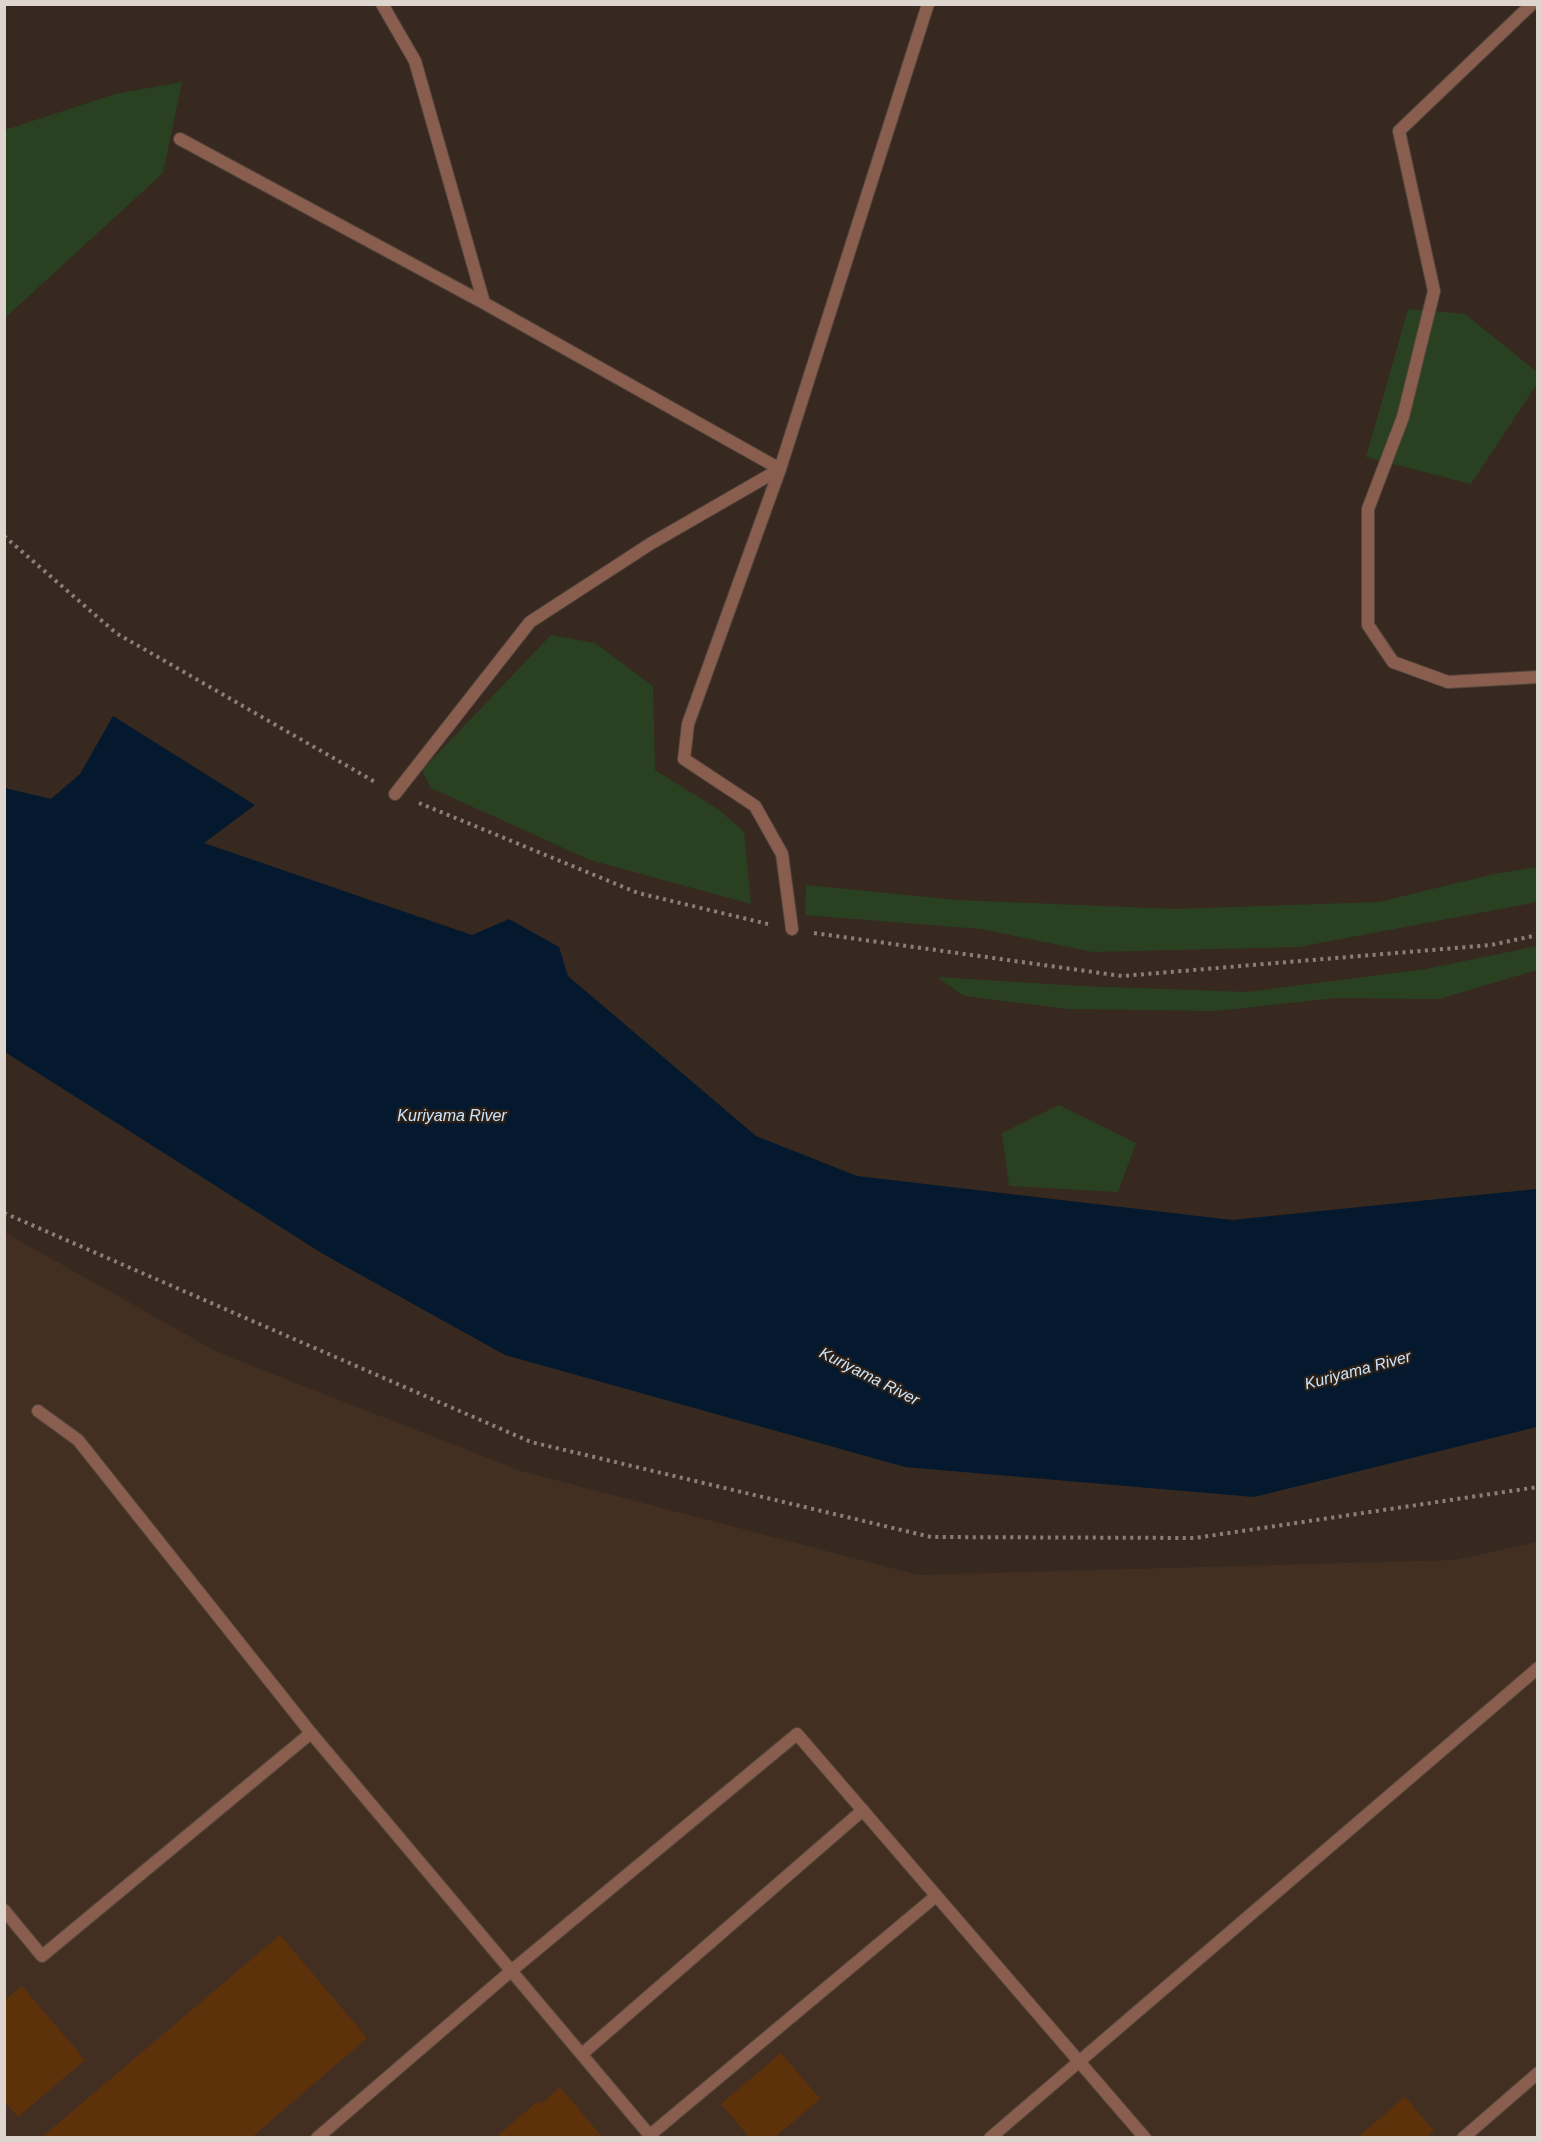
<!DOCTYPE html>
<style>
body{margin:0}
#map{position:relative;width:1542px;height:2142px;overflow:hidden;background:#372920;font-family:Helvetica,sans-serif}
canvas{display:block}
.frame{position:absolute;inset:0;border:6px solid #dfd5cf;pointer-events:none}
</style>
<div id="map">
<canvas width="1542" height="2142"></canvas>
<div class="frame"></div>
</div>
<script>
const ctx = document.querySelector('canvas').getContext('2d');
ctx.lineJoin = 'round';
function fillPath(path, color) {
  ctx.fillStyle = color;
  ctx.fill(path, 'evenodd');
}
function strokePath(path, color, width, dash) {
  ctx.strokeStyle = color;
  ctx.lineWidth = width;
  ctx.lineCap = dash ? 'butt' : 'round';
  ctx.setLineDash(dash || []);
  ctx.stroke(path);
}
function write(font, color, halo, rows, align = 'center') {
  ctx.font = font + ' Helvetica,sans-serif';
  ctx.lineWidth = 4.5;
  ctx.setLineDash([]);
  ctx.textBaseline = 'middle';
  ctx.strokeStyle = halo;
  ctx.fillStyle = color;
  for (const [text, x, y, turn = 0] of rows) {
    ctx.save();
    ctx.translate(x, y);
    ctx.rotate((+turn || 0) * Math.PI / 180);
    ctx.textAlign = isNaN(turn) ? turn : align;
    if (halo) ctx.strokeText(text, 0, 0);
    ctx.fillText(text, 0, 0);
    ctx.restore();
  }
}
fillPath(new Path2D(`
 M 4,1232 L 219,1353 L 521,1471 L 918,1575 L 1456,1560 L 1537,1542 L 1537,2137 L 5,2137 Z`), '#432f22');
fillPath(new Path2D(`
 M 182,82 L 163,173 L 5,318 L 5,130 L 115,94 Z
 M 1408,309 L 1465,314 L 1537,372 L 1537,384 L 1471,484 L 1366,457 Z
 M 551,635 L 595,643 L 653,686 L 655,770 L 719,810 L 744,832 L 751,904 L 590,860 L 431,788 L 422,770 Z
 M 1537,867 L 1537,902 L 1299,947 L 1093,952 L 981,929 L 805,915 L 806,885 L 957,900 L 1175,909 L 1379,902 L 1494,874 Z
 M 1537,946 L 1537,970 L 1439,999 L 1336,998 L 1215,1011 L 1069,1009 L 964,996 L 937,977 L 1081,986 L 1247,992 L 1426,969 Z
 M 1059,1105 L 1136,1143 L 1118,1192 L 1009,1186 L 1002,1133 Z`), '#294120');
fillPath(new Path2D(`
 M 113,716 L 255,805 L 204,843 L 472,935 L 509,919 L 559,947 L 568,976 L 756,1136 L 857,1176 L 1232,1220 L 1537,1189 L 1537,1427 L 1254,1497 L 905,1467 L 505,1355 L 323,1254 L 5,1052 L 5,788 L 51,799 L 80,774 Z`), '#04192d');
fillPath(new Path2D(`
 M 280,1935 L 367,2038 L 251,2138 L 41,2138 Z
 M 22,1986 L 85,2060 L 18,2117 L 4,2101 L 4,2001 Z
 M 781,2053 L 820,2099 L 774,2138 L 750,2138 L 721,2104 Z
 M 560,2087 L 603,2138 L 495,2138 L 538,2101 L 541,2104 Z
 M 1405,2097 L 1434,2131 L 1426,2138 L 1357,2138 Z`), '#5d310a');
const service = new Path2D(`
 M 38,1411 L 78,1440 L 311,1733 L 652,2138
 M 990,2138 L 1538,1668
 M 1463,2138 L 1538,2073`);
const minor = new Path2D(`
 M 382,4 L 415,61 L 484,303
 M 1532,4 L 1399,131 L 1434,291 L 1403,417 L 1368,509 L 1368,625 L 1393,662 L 1448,682 L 1538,677
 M 180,139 L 484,303 L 780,469
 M 395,794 L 530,622 L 650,544 L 780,469
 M 792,929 L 782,854 L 755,806 L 684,759 L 688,724 L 780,469 L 928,4
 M 4,1910 L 42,1956 L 311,1733
 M 582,2054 L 863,1810
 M 650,2135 L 936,1896
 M 317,2138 L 511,1971 L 797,1734 L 1145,2138`);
strokePath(service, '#52453c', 14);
strokePath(minor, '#52453c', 14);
strokePath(new Path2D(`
 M 4,536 L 116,633 L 375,782
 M 419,803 L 638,893 L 768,924
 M 814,933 L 1122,976 L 1491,945 L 1538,935
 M 4,1213 L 531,1442 L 931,1537 L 1195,1538 L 1538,1487`), '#8b7f78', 4, [3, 4.5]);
strokePath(service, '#8a5e4e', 12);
strokePath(minor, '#8a5e4e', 12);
write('italic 16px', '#cce5ff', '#2d2016', [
 ["Kuriyama River",452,1117],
 ["Kuriyama River",1358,1371,-15],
 ["Kuriyama River",869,1377,27]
]);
</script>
